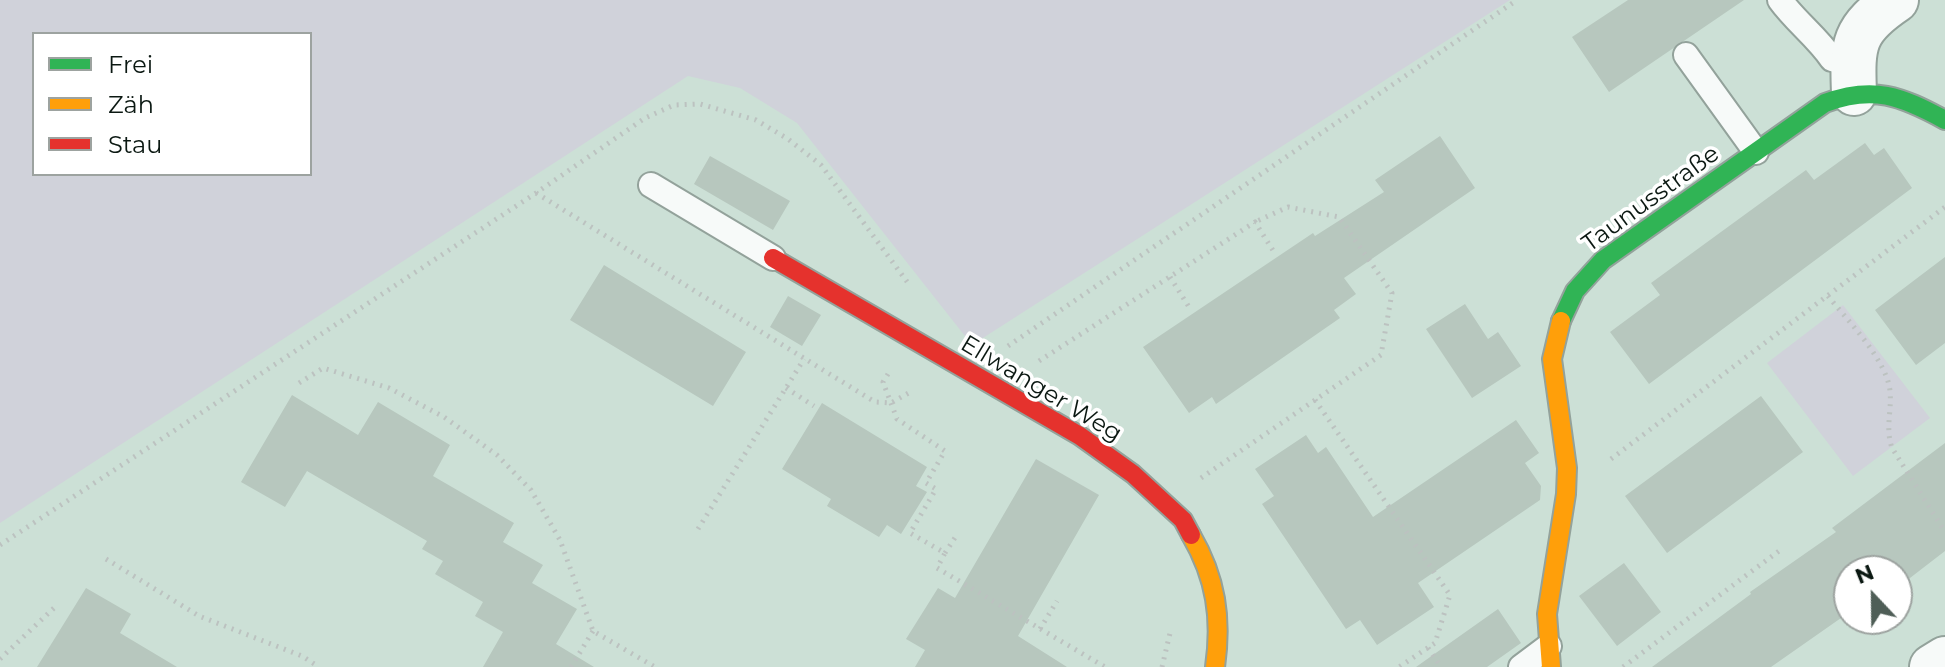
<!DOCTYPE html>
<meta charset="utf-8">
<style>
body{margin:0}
#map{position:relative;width:1945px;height:667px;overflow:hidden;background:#cce0d6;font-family:Montserrat,sans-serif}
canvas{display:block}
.legend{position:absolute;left:32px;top:32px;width:280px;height:144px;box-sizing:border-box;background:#fff;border:2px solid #9da3a0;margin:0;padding:10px 14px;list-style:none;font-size:24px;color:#0b1812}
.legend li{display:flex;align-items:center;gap:16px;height:40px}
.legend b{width:40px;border:2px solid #9da3a0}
.north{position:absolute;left:1833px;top:555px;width:80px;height:80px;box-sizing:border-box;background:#fff;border:2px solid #9da3a0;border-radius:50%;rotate:338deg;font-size:22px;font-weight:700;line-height:32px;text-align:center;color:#0b1812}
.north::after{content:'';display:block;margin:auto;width:28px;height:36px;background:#4f5e57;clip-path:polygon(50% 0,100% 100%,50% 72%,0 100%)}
</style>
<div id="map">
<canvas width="1945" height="667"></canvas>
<ul class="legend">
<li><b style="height:10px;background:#30b455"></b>Frei</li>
<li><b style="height:10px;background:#ff9f0a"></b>Zäh</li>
<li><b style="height:10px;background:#e5322d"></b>Stau</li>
</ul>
<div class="north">N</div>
</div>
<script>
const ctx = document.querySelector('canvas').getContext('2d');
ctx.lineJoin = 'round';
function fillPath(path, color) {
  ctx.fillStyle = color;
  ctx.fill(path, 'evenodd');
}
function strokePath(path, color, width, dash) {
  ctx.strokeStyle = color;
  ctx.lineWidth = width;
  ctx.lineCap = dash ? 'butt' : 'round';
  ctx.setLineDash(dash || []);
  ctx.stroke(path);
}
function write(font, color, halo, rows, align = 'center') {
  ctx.font = font + ' Montserrat,sans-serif';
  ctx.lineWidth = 7;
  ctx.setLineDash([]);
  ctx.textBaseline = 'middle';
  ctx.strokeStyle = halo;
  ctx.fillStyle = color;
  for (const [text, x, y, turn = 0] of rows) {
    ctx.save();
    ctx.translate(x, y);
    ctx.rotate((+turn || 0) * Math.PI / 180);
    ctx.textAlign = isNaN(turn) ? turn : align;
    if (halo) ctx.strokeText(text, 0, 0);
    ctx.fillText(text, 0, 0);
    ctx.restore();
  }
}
fillPath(new Path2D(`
 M 0,0 L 1510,0 L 972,345 L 797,123 L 740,88 L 688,76 L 0,523 ZM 34,34 L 310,34 L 310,174 L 34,174 Z
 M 1843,305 L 1930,418 L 1853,476 L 1767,363 Z`), '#d0d2da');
fillPath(new Path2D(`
 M 1628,0 L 1744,0 L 1609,92 L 1572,37 Z
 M 1440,136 L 1475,188 L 1344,278 L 1356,294 L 1334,310 L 1340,318 L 1216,404 L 1212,397 L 1189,413 L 1143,347 L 1313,233 L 1315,236 L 1384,192 L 1375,180 Z
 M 1865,143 L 1874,155 L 1884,148 L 1912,188 L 1649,384 L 1610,332 L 1660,295 L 1651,283 L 1806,170 L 1814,180 Z
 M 710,156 L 790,201 L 773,230 L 694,184 Z
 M 1945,257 L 1945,343 L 1916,365 L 1875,310 Z
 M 604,265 L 746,352 L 713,406 L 570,320 Z
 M 788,296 L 821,315 L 802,346 L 770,327 Z
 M 1465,304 L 1488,339 L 1498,332 L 1521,366 L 1472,398 L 1426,329 Z
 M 292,395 L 358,435 L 378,402 L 450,445 L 433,476 L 514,523 L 503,542 L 543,565 L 532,583 L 577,609 L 556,644 L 594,667 L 483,667 L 503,632 L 475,616 L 483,602 L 435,574 L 443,561 L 422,549 L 427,541 L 307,471 L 285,507 L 241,482 Z
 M 1761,396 L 1803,452 L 1667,553 L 1625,496 Z
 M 822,403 L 927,467 L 916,486 L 927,492 L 901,534 L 887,525 L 879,537 L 827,506 L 831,499 L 782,469 Z
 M 1516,420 L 1539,453 L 1525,463 L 1541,486 L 1540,500 L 1418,583 L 1434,607 L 1377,645 L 1360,620 L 1346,629 L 1262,504 L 1274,496 L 1255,469 L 1306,435 L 1318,453 L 1326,447 L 1373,517 Z
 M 1945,443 L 1945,551 L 1897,588 L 1897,571 L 1849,571 L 1849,619 L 1856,619 L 1847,626 L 1841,618 L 1771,667 L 1652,667 L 1751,594 L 1750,592 L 1836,532 L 1832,528 Z
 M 1036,459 L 1099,495 L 1018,636 L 1067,667 L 915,667 L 925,650 L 906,639 L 938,588 L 955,598 Z
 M 1624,563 L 1661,612 L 1617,646 L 1579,596 Z
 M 86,588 L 131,614 L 120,633 L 177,667 L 37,667 Z
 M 1498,609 L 1521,643 L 1487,667 L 1416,667 Z`), '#b7c7be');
const lane = new Path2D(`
 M 1780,0 C 1796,22 1817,37 1832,59 L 1853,64
 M 1686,55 L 1756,152
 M 651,185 L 773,258
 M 1521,667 L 1549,646`);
const street = new Path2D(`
 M 1854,93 C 1852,44 1853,29 1896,0
 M 1932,667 L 1945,659`);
const fast = new Path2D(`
 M 1561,321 L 1575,291 L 1603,260 L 1825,103 C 1873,85 1901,96 1945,120`);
const slow = new Path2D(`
 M 1191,535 C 1216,578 1222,618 1215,667
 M 1551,667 L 1547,614 L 1566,494 L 1567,468 L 1552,359 L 1561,321`);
const jam = new Path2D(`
 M 773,258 L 1080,436 L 1133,474 L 1183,520 L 1191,535`);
strokePath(lane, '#93a29b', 28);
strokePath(street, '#93a29b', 48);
strokePath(fast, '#93a29b', 22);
strokePath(slow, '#93a29b', 22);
strokePath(jam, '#93a29b', 22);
strokePath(new Path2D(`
 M 536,193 L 875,402 L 891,403 L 912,391
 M 1170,277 L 1189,307
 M 1828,296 C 1847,320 1887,360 1890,391 C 1892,411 1885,428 1892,448 L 1945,532
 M 1008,346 L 1517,0
 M 1039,361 L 1255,222 L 1274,252
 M 888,374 L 883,382 L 897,419 L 945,451 L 926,483 L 936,489 L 910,533 L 945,553 L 937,568 L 1105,667
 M 299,383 L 323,368 L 389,388 L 444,417 L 497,455 L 531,490 L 560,540 L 593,631 L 655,667
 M 786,388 L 814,406
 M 1315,400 L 1450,595 L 1435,643 L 1399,667
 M 1611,459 L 1945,207
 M 1201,478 L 1381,355 L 1392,293 L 1339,217 L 1288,207 L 1255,222
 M 698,529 L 804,359
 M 0,545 L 536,193 L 645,118 L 674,105 L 700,104 L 756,120 L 788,139 L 821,165 L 908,283
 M 945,553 L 958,533
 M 106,559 L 199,616 L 302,656 L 319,667
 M 1040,629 L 1057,601
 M 1428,648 L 1441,667
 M 0,659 L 54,608
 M 571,667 L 593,631
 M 1162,667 L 1171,629
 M 1623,667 L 1783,548`), '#bcc2c0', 5, [2, 6]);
strokePath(lane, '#f7faf9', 24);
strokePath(street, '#f7faf9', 44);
strokePath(fast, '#30b455', 18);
strokePath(slow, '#ff9f0a', 18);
strokePath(jam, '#e5322d', 18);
write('24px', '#0b1812', '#fff', [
 ["Taunusstraße",1651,199,-36],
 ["Ellwanger Weg",1041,389,31]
]);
</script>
